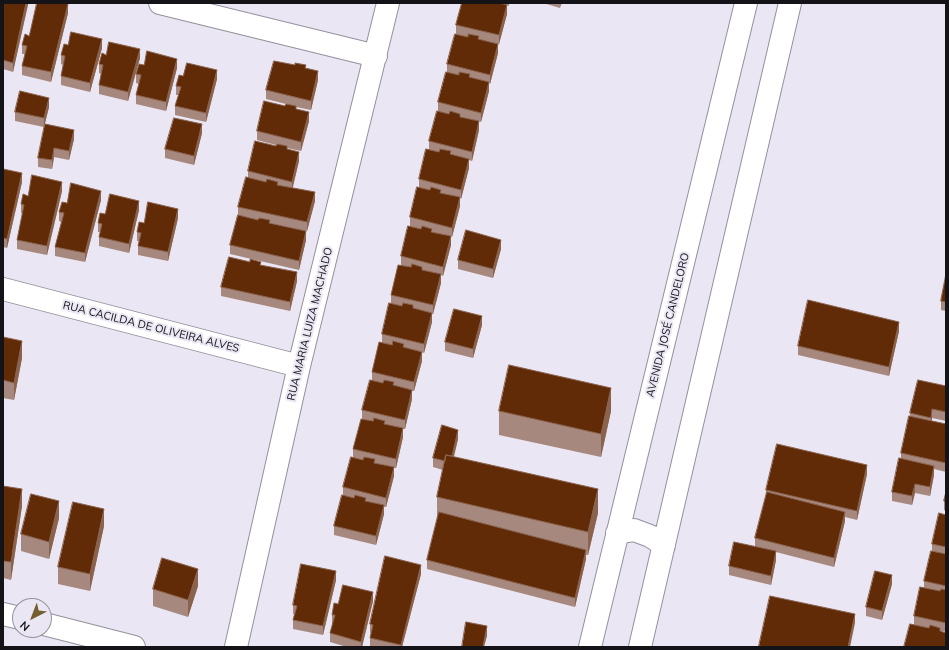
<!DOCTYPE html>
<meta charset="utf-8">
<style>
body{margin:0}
#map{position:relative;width:949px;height:650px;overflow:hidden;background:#eae6f3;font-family:Mulish,sans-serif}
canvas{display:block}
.frame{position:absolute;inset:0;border:4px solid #141317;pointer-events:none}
.north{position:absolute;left:12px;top:598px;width:40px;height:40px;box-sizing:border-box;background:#eae6f3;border:1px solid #94929b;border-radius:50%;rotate:222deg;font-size:11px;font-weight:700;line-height:16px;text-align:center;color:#141317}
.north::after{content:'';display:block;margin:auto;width:14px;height:18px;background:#755f2e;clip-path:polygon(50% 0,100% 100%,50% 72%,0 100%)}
</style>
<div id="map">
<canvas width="949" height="650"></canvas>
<div class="frame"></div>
<div class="north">N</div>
</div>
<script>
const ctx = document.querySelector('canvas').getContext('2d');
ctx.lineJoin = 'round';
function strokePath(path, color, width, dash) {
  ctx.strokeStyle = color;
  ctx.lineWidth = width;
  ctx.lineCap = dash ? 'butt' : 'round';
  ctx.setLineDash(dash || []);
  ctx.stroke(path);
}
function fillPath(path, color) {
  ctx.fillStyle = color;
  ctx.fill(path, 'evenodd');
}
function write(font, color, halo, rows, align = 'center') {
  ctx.font = font + ' Mulish,sans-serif';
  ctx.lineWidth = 4;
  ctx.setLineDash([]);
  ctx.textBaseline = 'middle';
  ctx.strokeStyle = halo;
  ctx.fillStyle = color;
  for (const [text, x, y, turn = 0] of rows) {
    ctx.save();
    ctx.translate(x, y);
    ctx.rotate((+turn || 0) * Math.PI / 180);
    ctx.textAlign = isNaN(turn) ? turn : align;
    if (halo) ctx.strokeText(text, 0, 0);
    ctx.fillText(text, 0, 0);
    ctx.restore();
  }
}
const street = new Path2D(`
 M 160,3 L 376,56
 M 3,289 L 299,366
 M 3,614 L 20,618
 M 44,624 L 134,647
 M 236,647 L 299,366 L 388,3`);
const secondary = new Path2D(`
 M 617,533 L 634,530 L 650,536 L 664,545
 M 590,647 L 746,3
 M 640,647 L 790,3`);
strokePath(street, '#94919c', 24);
strokePath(secondary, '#94919c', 24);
strokePath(street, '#fff', 22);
strokePath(secondary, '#fff', 22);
fillPath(new Path2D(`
 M 3,3 L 28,3 L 13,72 L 3,69 Z
 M 462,3 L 509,3 L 509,6 L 507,5 L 507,14 L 499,44 L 498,44 L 498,53 L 490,84 L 489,83 L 489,91 L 481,122 L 479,121 L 479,130 L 472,161 L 469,160 L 469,168 L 461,199 L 460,198 L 460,206 L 452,237 L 451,236 L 451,245 L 443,276 L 441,275 L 441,283 L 433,314 L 432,314 L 432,322 L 424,353 L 422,352 L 422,361 L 414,391 L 412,391 L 412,399 L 405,429 L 403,429 L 403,437 L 396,468 L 394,468 L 394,476 L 386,507 L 384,507 L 384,514 L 376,545 L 334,535 L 334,526 L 343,496 L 343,487 L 353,458 L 353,449 L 362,419 L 362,410 L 372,380 L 372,372 L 382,342 L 382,334 L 391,303 L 391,295 L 401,265 L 401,256 L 410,226 L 410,217 L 419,188 L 419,179 L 429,150 L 429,141 L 438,111 L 438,102 L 447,73 L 447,64 L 468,37 L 456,34 L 456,25 Z
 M 543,3 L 562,3 L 560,8 Z
 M 68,13 L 51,82 L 22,75 L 22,66 L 25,54 L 22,54 L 22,45 L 29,36 Z
 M 68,45 L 102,48 L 90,92 L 61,85 L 61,76 L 63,65 L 61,64 L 61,55 Z
 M 106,55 L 140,58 L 128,101 L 99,94 L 99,85 L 101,74 L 99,73 L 99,64 Z
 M 144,65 L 177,68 L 166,111 L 136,104 L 136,95 L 139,84 L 136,83 L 136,74 Z
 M 306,68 L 318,80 L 311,110 L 296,107 L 296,109 L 309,121 L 301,151 L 287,148 L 287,149 L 299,161 L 292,188 L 315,201 L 307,231 L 270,223 L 306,240 L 299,270 L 230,254 L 230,245 L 238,215 L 238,207 L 248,177 L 248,171 L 276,146 L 276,145 L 257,140 L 257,131 L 285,106 L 286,104 L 266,99 L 266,90 Z
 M 183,76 L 217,79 L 206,122 L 175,115 L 175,106 L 179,95 L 176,95 L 176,86 Z
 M 49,107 L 44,127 L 15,121 L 15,112 Z
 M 45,124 L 74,139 L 69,160 L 54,157 L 52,169 L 38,167 L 38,158 Z
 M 202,133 L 194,165 L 165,158 L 165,149 Z
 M 3,169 L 22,182 L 7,248 L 3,247 Z
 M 62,191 L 47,255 L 17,249 L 17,240 L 23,214 L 21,213 L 21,204 L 28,196 Z
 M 101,200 L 85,262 L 55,256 L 55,247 L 61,222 L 59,221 L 59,212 L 67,203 Z
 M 139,210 L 129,253 L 99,246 L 99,237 L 100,232 L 98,232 L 98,223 L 105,214 Z
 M 178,218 L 168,261 L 138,255 L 138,246 L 139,241 L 137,241 L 137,232 L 144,223 Z
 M 501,249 L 493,278 L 458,269 L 458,260 Z
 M 261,265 L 297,281 L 290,311 L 221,296 L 221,287 Z
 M 946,274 L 946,311 L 941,310 L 941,301 Z
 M 482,325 L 473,358 L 445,351 L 445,342 Z
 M 899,331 L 889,376 L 798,355 L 798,346 Z
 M 3,337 L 22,358 L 14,400 L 3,398 Z
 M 946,386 L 946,421 L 932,418 L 932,421 L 946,424 L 946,472 L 934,469 L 934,475 L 930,496 L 915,493 L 912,505 L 892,501 L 892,492 L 901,458 L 901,453 L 910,416 L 910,413 Z
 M 499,411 L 611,411 L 601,457 L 499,435 Z
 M 458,439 L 454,457 L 598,513 L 588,555 L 586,555 L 586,559 L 575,607 L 427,569 L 427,560 L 437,519 L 437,497 L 443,470 L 433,467 L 433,458 Z
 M 867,474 L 857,520 L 845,517 L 845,521 L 834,567 L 776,552 L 776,560 L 771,585 L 729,575 L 729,566 L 755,547 L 755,538 L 766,495 L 766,490 Z
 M 3,486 L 22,506 L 11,580 L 3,578 Z
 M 946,492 L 946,511 L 944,510 L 944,501 Z
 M 946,515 L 946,632 L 914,625 L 914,616 L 924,588 L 924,581 L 932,551 L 932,544 Z
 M 59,518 L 49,559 L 21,551 L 21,534 Z
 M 104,526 L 90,591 L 58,584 L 58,567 Z
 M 421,574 L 402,647 L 370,647 L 370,638 L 371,633 L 370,633 L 370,624 Z
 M 336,580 L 323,635 L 293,629 L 293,620 L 294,614 L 293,614 L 293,605 Z
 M 892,584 L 882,620 L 866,616 L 866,607 Z
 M 198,586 L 188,617 L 153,606 L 153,589 Z
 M 373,601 L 362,647 L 347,647 L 330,642 L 330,633 L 333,624 L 332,624 L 332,615 L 338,604 Z`), '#a6887e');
fillPath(new Path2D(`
 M 26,3 L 28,3 L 28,5 L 13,72 L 13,63 Z
 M 68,4 L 68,13 L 51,82 L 51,72 Z
 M 507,5 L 507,14 L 499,44 L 499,35 Z
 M 102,39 L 102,48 L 90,92 L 90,83 Z
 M 498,44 L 498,53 L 490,84 L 490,75 Z
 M 140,49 L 140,58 L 128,101 L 128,92 Z
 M 177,59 L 177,68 L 166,111 L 166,102 Z
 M 217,70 L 217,79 L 206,122 L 206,113 Z
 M 318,71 L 318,80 L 311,110 L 311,101 Z
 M 489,82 L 489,91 L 481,122 L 481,113 Z
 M 49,98 L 49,107 L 44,127 L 44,118 Z
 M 309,112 L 309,121 L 301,151 L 301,142 Z
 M 479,121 L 479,130 L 472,161 L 472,152 Z
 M 202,124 L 202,133 L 194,165 L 194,156 Z
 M 74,130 L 74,139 L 69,160 L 69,151 Z
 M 54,148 L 54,157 L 52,169 L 52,160 Z
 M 299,152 L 299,161 L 292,191 L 292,182 Z
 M 469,159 L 469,168 L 461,199 L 461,190 Z
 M 22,173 L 22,182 L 7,248 L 7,239 Z
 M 62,182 L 62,191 L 47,255 L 47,246 Z
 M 101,191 L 101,200 L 85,262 L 85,253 Z
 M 315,192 L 315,201 L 307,231 L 307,222 Z
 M 460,197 L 460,206 L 452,237 L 452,228 Z
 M 139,201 L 139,210 L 129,253 L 129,244 Z
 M 178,209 L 178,218 L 168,261 L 168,252 Z
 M 306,231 L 306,240 L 299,270 L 299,261 Z
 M 451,236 L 451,245 L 443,276 L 443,267 Z
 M 501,240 L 501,249 L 493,278 L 493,269 Z
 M 297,272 L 297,281 L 290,311 L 290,302 Z
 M 441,274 L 441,283 L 433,314 L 433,305 Z
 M 432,313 L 432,322 L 424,353 L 424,344 Z
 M 482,316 L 482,325 L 473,358 L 473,349 Z
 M 899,322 L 899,331 L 889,376 L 889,367 Z
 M 22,341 L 22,358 L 14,400 L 14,383 Z
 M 422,352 L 422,361 L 414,391 L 414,382 Z
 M 611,388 L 611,411 L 601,457 L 601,434 Z
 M 412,390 L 412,399 L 405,429 L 405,420 Z
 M 932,409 L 932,418 L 931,427 L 931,418 Z
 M 403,428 L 403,437 L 396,468 L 396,459 Z
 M 458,430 L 458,439 L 450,471 L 450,462 Z
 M 867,465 L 867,474 L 857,520 L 857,511 Z
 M 934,466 L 934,475 L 930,496 L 930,487 Z
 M 394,467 L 394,476 L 386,507 L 386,498 Z
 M 915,484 L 915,493 L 912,505 L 912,496 Z
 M 22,489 L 22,506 L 11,580 L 11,562 Z
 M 598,489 L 598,513 L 588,555 L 588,532 Z
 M 59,501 L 59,518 L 49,559 L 49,542 Z
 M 384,505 L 384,514 L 376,545 L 376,536 Z
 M 104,509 L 104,526 L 90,591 L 90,574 Z
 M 845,512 L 845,521 L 834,567 L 834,558 Z
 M 586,550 L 586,559 L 575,607 L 575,598 Z
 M 776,551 L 776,560 L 771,585 L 771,576 Z
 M 421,565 L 421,574 L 402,647 L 401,647 L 401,645 Z
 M 198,569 L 198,586 L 188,617 L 188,600 Z
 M 336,571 L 336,580 L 323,635 L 323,626 Z
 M 892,575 L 892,584 L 882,620 L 882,611 Z
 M 373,592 L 373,601 L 362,647 L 361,647 L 361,642 Z
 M 855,614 L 855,623 L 850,647 L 848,647 Z
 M 487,626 L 487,636 L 484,647 L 483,647 Z`), '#8a634e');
const building = new Path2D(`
 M 3,3 L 26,3 L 13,63 L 3,60 Z
 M 37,3 L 64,3 L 68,4 L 51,72 L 22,66 L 27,46 L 22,45 L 25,34 L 29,36 Z
 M 462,3 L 500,3 L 507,5 L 499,35 L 456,25 Z
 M 71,32 L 102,39 L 90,83 L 61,76 L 65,56 L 61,55 L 64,44 L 68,45 Z
 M 455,34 L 468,37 L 468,34 L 479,36 L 478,39 L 498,44 L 490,75 L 447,64 Z
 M 109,42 L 140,49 L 128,92 L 99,85 L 103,65 L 99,64 L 102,53 L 106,55 Z
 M 147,51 L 177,59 L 166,102 L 136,95 L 141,75 L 136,74 L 139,64 L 144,65 Z
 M 274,61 L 295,65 L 295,63 L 306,65 L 305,68 L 318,71 L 311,101 L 266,90 Z
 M 187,63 L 217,70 L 206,113 L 175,106 L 181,87 L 176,86 L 179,75 L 183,76 Z
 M 446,72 L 459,75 L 459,72 L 470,74 L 469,77 L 489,82 L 481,113 L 438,102 Z
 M 20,91 L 49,98 L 44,118 L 15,112 Z
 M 264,101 L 285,106 L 286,104 L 296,106 L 296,109 L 309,112 L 301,142 L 257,131 Z
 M 437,111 L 449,114 L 450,111 L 460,114 L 460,117 L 479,121 L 472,152 L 429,141 Z
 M 174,118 L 202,124 L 194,156 L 165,149 Z
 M 45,124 L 74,130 L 69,151 L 54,148 L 52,160 L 38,158 Z
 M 255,141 L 276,146 L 277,144 L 287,146 L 287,149 L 299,152 L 292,182 L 248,171 Z
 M 426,149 L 439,152 L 440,149 L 451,151 L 450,154 L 469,159 L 461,190 L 419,179 Z
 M 3,169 L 22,173 L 7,239 L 3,238 Z
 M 32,175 L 62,182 L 47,246 L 17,240 L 24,205 L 21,204 L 23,194 L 28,196 Z
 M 246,177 L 266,182 L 267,179 L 278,182 L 277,185 L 315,192 L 307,222 L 238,207 Z
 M 71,183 L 101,191 L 85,253 L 55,247 L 64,213 L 59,212 L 62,202 L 67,203 Z
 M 417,187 L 430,190 L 431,187 L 441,190 L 440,193 L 460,197 L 452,228 L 410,217 Z
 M 110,194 L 139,201 L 129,244 L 99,237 L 102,224 L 98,223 L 100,213 L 105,214 Z
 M 148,202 L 178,209 L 168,252 L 138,246 L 141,233 L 137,232 L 139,222 L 144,223 Z
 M 238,215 L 258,220 L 259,218 L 270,220 L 269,223 L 306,231 L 299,261 L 230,245 Z
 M 408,226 L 421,229 L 422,226 L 432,229 L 431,232 L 451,236 L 443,267 L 401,256 Z
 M 466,230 L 501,240 L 493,269 L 458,260 Z
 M 229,257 L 250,262 L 250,259 L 261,262 L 260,265 L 297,272 L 290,302 L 221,287 Z
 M 412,264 L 422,267 L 422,270 L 441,274 L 433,305 L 391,295 L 398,265 L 411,267 Z
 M 946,274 L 946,302 L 941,301 Z
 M 808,300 L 899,322 L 889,367 L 798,346 Z
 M 389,303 L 402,306 L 403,303 L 413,305 L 413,308 L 432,313 L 424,344 L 382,334 Z
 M 454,309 L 482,316 L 473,349 L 445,342 Z
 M 3,337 L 22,341 L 14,383 L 3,380 Z
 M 393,341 L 404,344 L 403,347 L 422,352 L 414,382 L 372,372 L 379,342 L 392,345 Z
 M 509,365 L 611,388 L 601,434 L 499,411 Z
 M 370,380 L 383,383 L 384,380 L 394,382 L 393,385 L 412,390 L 405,420 L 362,410 Z
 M 918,380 L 946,386 L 946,412 L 932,409 L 931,418 L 910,413 Z
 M 909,416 L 946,424 L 946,463 L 901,453 Z
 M 374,418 L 385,421 L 384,424 L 403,428 L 396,459 L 353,449 L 361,419 L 373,421 Z
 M 442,425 L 458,430 L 452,456 L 446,455 L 445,461 L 433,458 Z
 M 777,444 L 867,465 L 857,511 L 766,490 Z
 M 446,455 L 598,489 L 588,532 L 437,497 Z
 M 351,457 L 363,460 L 364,457 L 375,459 L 374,463 L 394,467 L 386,498 L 343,487 Z
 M 899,458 L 934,466 L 930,487 L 915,484 L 912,496 L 892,492 Z
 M 3,486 L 22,489 L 11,562 L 3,561 Z
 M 767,492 L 845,512 L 834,558 L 755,538 Z
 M 946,492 L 946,502 L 944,501 Z
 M 31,494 L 59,501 L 49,542 L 21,534 Z
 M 342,495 L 354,498 L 355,495 L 366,498 L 365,501 L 384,505 L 376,536 L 334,526 Z
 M 73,502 L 104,509 L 90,574 L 58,567 Z
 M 439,512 L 586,550 L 575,598 L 427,560 Z
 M 939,513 L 946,515 L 946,547 L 932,544 Z
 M 734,542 L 776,551 L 771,576 L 729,566 Z
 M 931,551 L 946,554 L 946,586 L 924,581 Z
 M 385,556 L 421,565 L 401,645 L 370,638 L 373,625 L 370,624 Z
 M 162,558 L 198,569 L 188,600 L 153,589 Z
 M 301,564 L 336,571 L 323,626 L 293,620 L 297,606 L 293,605 Z
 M 875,571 L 892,575 L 882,611 L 866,607 Z
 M 343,585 L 373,592 L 361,642 L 330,633 L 335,615 L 332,615 L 334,603 L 338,604 Z
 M 920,587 L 940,591 L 941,589 L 946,590 L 946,623 L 914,616 Z
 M 770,596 L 855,614 L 848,647 L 765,647 L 759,646 Z
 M 466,622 L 487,626 L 483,647 L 462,647 Z
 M 910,624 L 929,628 L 930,625 L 940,628 L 940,631 L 946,633 L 946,647 L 904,647 Z`);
fillPath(building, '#612b08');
strokePath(building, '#8a634e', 1);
write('11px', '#141317', '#eae6f3', [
 ["RUA MARIA LUIZA MACHADO",310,324,-76],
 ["AVENIDA JOSÉ CANDELORO",668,325,-76],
 ["RUA CACILDA DE OLIVEIRA ALVES",151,327,14]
]);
</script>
